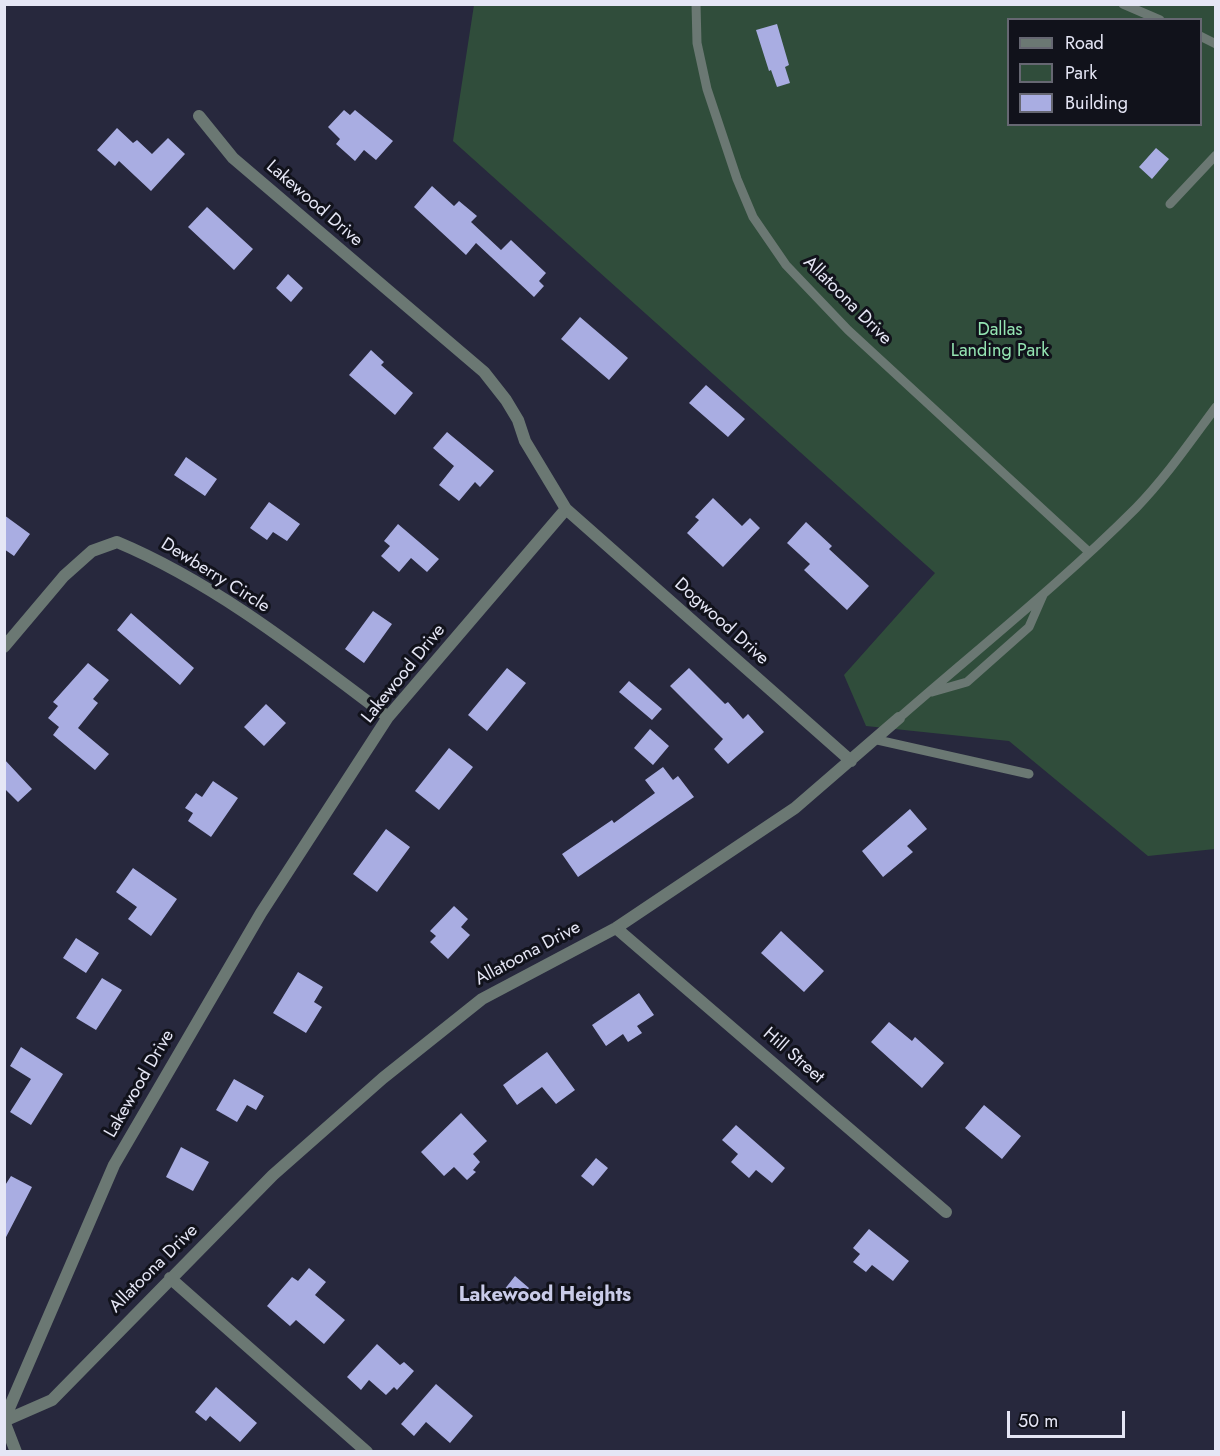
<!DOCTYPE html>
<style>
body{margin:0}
#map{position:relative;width:1220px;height:1456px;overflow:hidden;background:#27283d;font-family:Jost,sans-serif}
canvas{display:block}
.frame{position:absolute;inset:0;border:6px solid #e5e6f5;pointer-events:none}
.legend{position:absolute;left:1007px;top:18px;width:195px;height:108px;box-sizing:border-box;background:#11121b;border:2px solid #666772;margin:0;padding:8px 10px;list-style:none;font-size:18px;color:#e5e6f5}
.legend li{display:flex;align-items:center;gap:12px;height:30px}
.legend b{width:30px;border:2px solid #666772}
.scale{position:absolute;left:1007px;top:1411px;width:118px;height:27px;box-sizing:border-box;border:3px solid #e5e6f5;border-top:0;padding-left:8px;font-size:18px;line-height:21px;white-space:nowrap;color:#e5e6f5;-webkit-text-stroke:4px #11121b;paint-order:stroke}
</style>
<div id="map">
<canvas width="1220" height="1456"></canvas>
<div class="frame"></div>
<ul class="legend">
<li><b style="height:8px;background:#6b7873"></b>Road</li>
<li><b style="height:16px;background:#304d3b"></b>Park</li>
<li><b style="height:16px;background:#a9ade2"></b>Building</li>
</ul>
<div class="scale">50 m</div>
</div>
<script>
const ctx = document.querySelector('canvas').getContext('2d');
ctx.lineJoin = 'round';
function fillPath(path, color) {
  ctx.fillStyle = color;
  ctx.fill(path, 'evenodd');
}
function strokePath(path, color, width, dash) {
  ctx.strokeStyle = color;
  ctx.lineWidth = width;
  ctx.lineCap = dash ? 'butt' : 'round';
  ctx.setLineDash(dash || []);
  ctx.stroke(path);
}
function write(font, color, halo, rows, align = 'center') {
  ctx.font = font + ' Jost,sans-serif';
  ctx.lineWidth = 6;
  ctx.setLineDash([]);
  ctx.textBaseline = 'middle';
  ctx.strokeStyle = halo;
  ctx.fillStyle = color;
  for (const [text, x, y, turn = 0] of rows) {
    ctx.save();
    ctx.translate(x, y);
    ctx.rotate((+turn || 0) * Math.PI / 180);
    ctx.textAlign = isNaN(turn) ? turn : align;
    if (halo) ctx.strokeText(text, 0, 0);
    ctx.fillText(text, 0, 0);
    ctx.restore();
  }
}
fillPath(new Path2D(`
 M 474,5 L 1215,5 L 1215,849 L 1148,856 L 1009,741 L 866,726 L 844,675 L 935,573 L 453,141 ZM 1008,20 L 1200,20 L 1200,124 L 1008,124 Z`), '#304d3b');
fillPath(new Path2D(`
 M 777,24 L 789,65 L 785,67 L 790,83 L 777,87 L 771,70 L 769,71 L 756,30 Z
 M 344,110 L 350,115 L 355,110 L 393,141 L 376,160 L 364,150 L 355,161 L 336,144 L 340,139 L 328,127 Z
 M 117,128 L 133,143 L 137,140 L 152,154 L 168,138 L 185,154 L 151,191 L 119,161 L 115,166 L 97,150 Z
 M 1156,148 L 1169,159 L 1152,179 L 1139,167 Z
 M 432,186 L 454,206 L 459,201 L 477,216 L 471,222 L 501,250 L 511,240 L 546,273 L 539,281 L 544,286 L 534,297 L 476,243 L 466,255 L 414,207 Z
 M 207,207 L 253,249 L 234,270 L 188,227 Z
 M 288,274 L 303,288 L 291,302 L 276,288 Z
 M 580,317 L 628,358 L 609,380 L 561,339 Z
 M 371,350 L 384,362 L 381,365 L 413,393 L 395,415 L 349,375 Z
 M 706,385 L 745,419 L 728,437 L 689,403 Z
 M 447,432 L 494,471 L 480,487 L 475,482 L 459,501 L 439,485 L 454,466 L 433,448 Z
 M 186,457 L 217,479 L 205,496 L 174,475 Z
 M 713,498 L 742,526 L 750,518 L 760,528 L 723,567 L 687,533 L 699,520 L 695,517 Z
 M 269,502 L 300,524 L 287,541 L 273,532 L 267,540 L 250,528 Z
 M 4,515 L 30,534 L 14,556 L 4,549 Z
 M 806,522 L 832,546 L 829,549 L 869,586 L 847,610 L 804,570 L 810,564 L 787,543 Z
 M 398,524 L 439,559 L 427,572 L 411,558 L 399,572 L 381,556 L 390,546 L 384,541 Z
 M 373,611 L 392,624 L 364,663 L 345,649 Z
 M 131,613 L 194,668 L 180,685 L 117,630 Z
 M 88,663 L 109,680 L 93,699 L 98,703 L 78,728 L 109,754 L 95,770 L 53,735 L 59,727 L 48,718 L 58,706 L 53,702 Z
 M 507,668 L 526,683 L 487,731 L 468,715 Z
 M 689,668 L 725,704 L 728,702 L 743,719 L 748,714 L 764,732 L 728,764 L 714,749 L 723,739 L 670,686 Z
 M 629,681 L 662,709 L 652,720 L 619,692 Z
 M 266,704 L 286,723 L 264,746 L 244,727 Z
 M 650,729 L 669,746 L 653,765 L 634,748 Z
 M 449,748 L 473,767 L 439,810 L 415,791 Z
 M 4,759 L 32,789 L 18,802 L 4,788 Z
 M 663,767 L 673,780 L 678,776 L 694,797 L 578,877 L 562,854 L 612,820 L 614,823 L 655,793 L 645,780 Z
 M 213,781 L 238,798 L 211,837 L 188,821 L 193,813 L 185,808 L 196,793 L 202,797 Z
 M 910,809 L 927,829 L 907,846 L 913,852 L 883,877 L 862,851 Z
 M 386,829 L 410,847 L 377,892 L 353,874 Z
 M 133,868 L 177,899 L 151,936 L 128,919 L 137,907 L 116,892 Z
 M 454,906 L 468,919 L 461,927 L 470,935 L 448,959 L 430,942 L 436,936 L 430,931 Z
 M 781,931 L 824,971 L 804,992 L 761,953 Z
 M 76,938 L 99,953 L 86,973 L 63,958 Z
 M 298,972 L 323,987 L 314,1002 L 322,1007 L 306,1033 L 273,1013 Z
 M 102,978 L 122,990 L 96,1030 L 76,1018 Z
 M 639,993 L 654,1015 L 637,1026 L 642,1033 L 628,1042 L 623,1034 L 606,1046 L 592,1025 Z
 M 889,1022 L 912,1041 L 915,1037 L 944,1063 L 922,1088 L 871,1042 Z
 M 21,1047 L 63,1074 L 31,1125 L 10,1112 L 31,1079 L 10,1066 Z
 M 547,1052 L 575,1090 L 556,1104 L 542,1087 L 517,1105 L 503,1085 Z
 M 234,1079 L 264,1096 L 256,1110 L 247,1105 L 237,1122 L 216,1110 Z
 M 984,1105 L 1021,1136 L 1002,1159 L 965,1128 Z
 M 461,1113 L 487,1141 L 473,1154 L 480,1162 L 473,1170 L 476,1172 L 467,1180 L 454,1167 L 444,1176 L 421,1152 Z
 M 736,1125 L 785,1168 L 772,1183 L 756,1170 L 749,1178 L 731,1162 L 738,1154 L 722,1140 Z
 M 181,1147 L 209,1162 L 193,1191 L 166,1177 Z
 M 596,1158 L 608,1168 L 593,1186 L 581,1176 Z
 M 11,1176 L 32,1187 L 4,1241 L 4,1187 Z
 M 869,1229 L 909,1261 L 893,1281 L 872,1265 L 866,1272 L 853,1262 L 860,1254 L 853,1248 Z
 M 309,1268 L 326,1282 L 315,1295 L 345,1320 L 324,1344 L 296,1320 L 290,1326 L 267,1306 L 292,1277 L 298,1281 Z
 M 515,1276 L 529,1288 L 518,1302 L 504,1290 Z
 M 377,1344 L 400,1365 L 404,1362 L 414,1371 L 397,1390 L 394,1387 L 386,1395 L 369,1380 L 361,1390 L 347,1377 Z
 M 436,1384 L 473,1416 L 450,1443 L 426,1422 L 414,1436 L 401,1424 Z
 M 216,1387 L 257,1423 L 240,1442 L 210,1416 L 206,1421 L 195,1412 Z`), '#a9ade2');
strokePath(new Path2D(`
 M 696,4 L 697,43 L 707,89 L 737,179 L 753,217 L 786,265 L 848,330 L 1089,552
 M 1123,4 L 1160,20
 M 1200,36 L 1216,44
 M 1170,204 L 1216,155
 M 932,692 L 967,682 L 1029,627 L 1043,595
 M 899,718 C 978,649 1061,583 1136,508 C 1166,477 1190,442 1216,407
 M 873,739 L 1029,774`), '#6b7873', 9);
strokePath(new Path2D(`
 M 199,116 L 233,158 L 484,372 L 506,400 L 518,420 L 525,441 L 566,509 L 851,761
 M 4,647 L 64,576 L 92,551 L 117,542 C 215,583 303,653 388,717
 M 616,928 L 946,1212
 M 170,1278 L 367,1452
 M 4,1420 L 114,1165 L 261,913 L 388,717 L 566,509
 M 4,1421 L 52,1400 L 273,1175 L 383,1078 L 482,999 L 616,928 L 795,808 L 899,718
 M 4,1421 L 16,1452`), '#6b7873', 12);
write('18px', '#e5e6f5', '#11121b', [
 ["Lakewood Drive",314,204,41],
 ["Allatoona Drive",847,301,45],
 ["Dewberry Circle",215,576,32],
 ["Dogwood Drive",721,622,42],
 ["Lakewood Drive",404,674,-51],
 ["Allatoona Drive",528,954,-28],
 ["Hill Street",793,1056,41],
 ["Lakewood Drive",140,1084,-60],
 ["Allatoona Drive",154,1269,-45]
]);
write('18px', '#94e4b2', '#11121b', [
 ["Dallas",1000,331],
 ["Landing Park",1000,352]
]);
write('bold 20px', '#c9cbe8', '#11121b', [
 ["Lakewood Heights",545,1296]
]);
</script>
